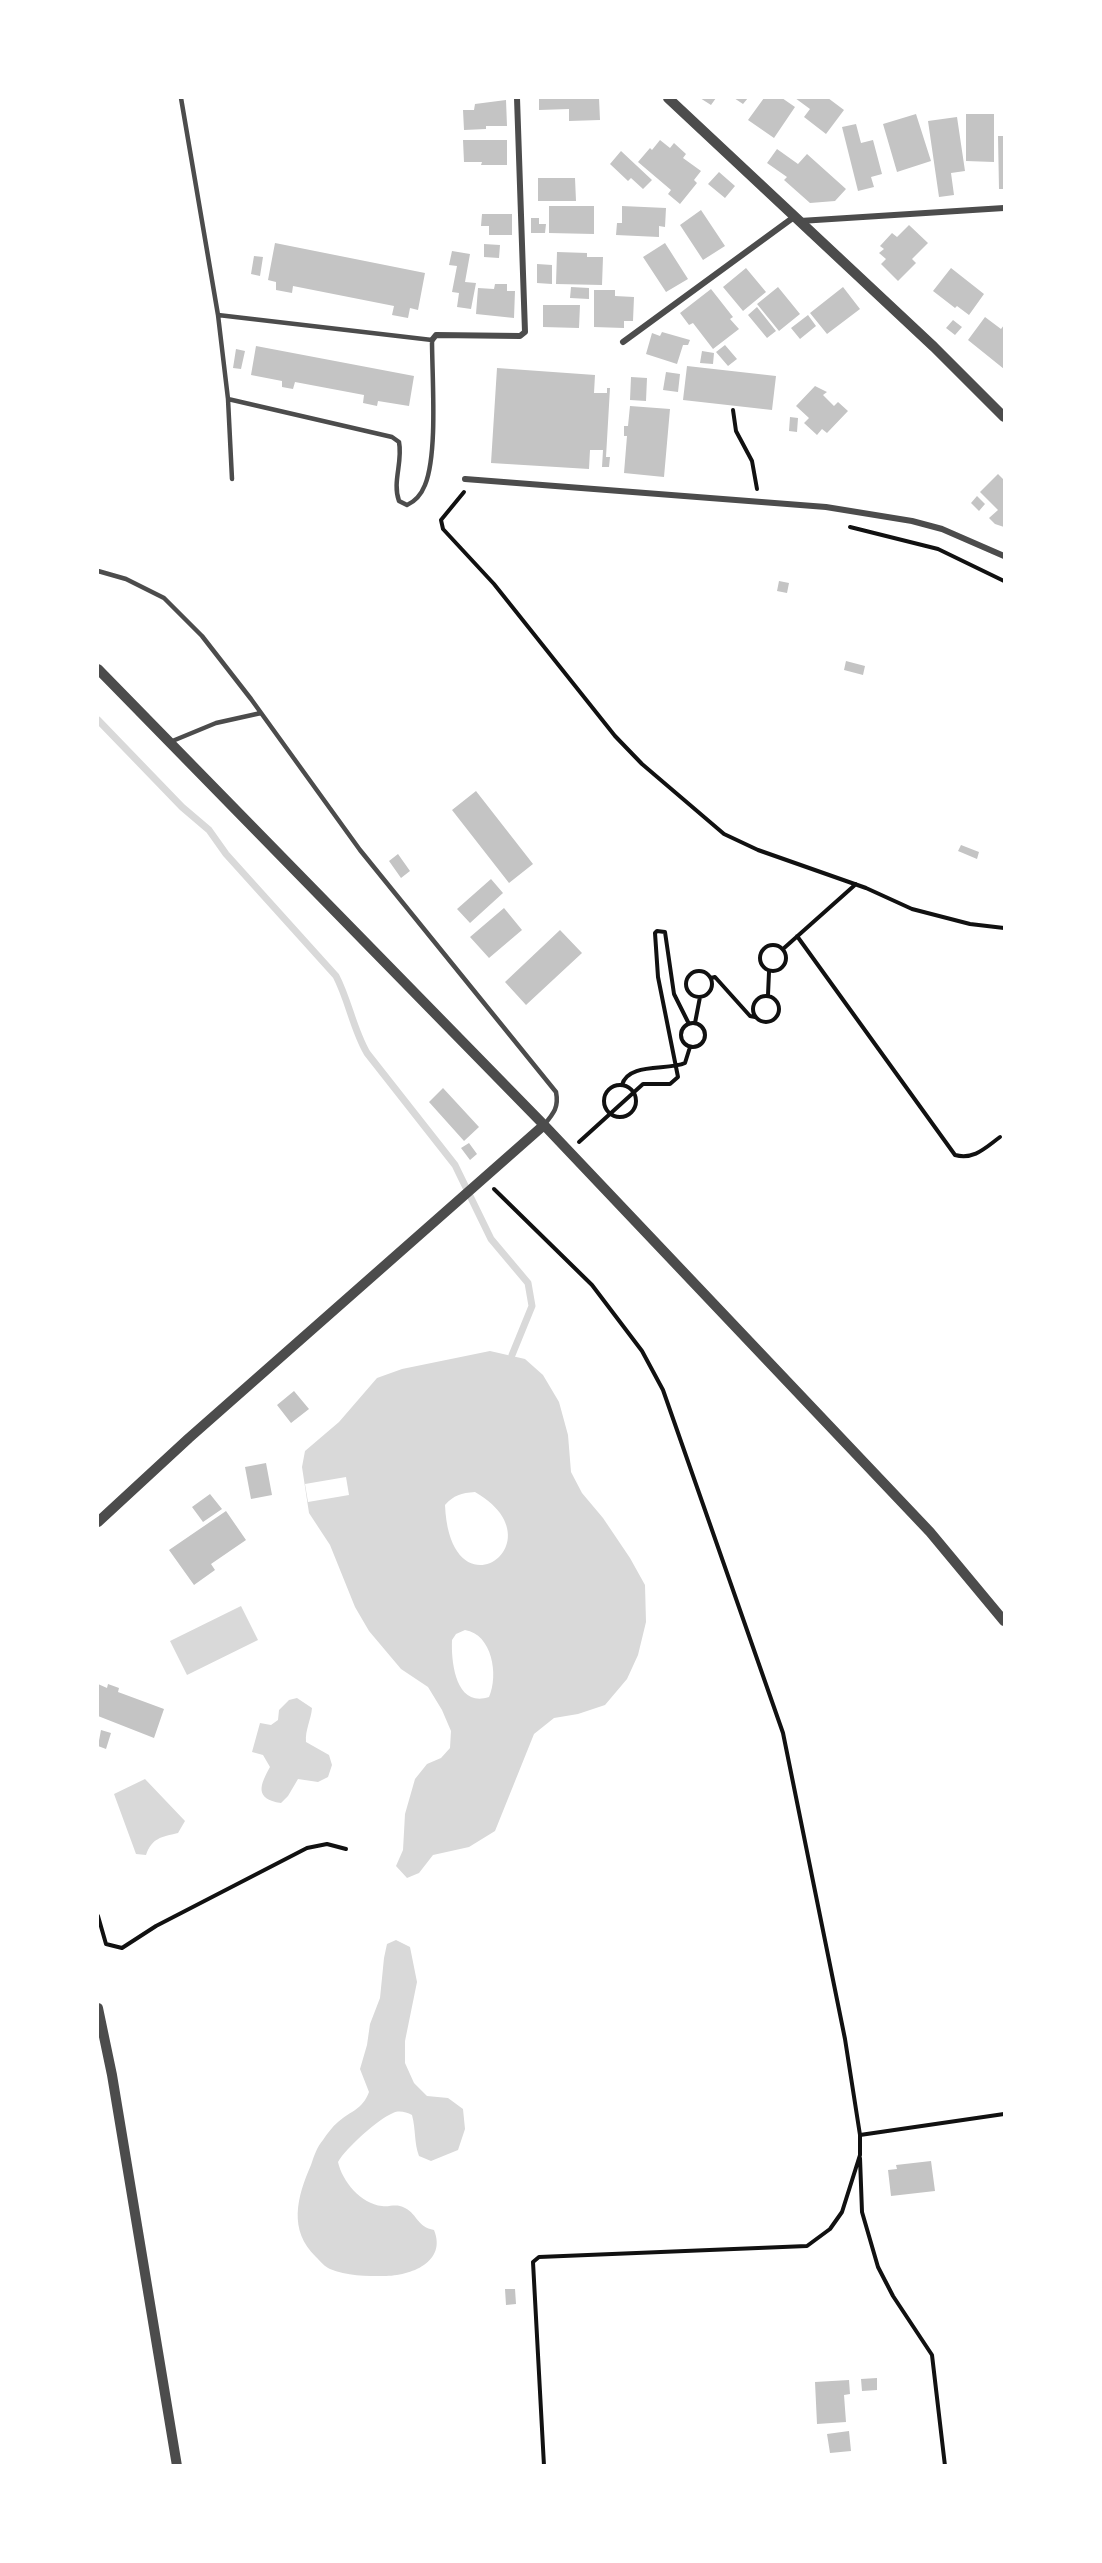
<!DOCTYPE html>
<style>
body{margin:0}
#map{position:relative;width:1102px;height:2563px;overflow:hidden;background:#fff;font-family:Roboto,sans-serif}
canvas{display:block}
.frame{position:absolute;inset:0;border:99px solid #fff;pointer-events:none}
</style>
<div id="map">
<canvas width="1102" height="2563"></canvas>
<div class="frame"></div>
</div>
<script>
const ctx = document.querySelector('canvas').getContext('2d');
ctx.lineJoin = 'round';
function fillPath(path, color) {
  ctx.fillStyle = color;
  ctx.fill(path, 'evenodd');
}
function strokePath(path, color, width, dash) {
  ctx.strokeStyle = color;
  ctx.lineWidth = width;
  ctx.lineCap = dash ? 'butt' : 'round';
  ctx.setLineDash(dash || []);
  ctx.stroke(path);
}
fillPath(new Path2D(`
 M 490,1351 L 525,1359 L 543,1375 L 559,1402 L 568,1435 L 571,1472 L 582,1493 L 603,1518 L 630,1558 L 645,1585 L 646,1622 L 638,1655 L 627,1679 L 605,1705 L 578,1714 L 554,1718 L 534,1734 L 495,1831 L 469,1847 L 433,1855 L 419,1873 L 407,1878 L 396,1866 L 403,1850 L 405,1814 L 415,1779 L 427,1764 L 441,1758 L 450,1748 L 451,1731 L 442,1710 L 428,1687 L 401,1669 L 369,1631 L 355,1607 L 330,1545 L 309,1513 L 302,1467 L 305,1451 L 339,1422 L 377,1378 L 402,1369 ZM 475,1492 C 562,1542 450,1621 445,1505 C 454,1495 461,1493 475,1492 ZM 465,1630 C 492,1634 499,1675 489,1697 C 456,1708 451,1663 452,1640 L 456,1634 Z
 M 241,1606 L 258,1640 L 187,1675 L 170,1641 Z
 M 297,1698 L 312,1708 C 311,1720 305,1730 306,1742 L 329,1755 L 332,1765 L 328,1777 L 318,1782 L 298,1779 L 288,1796 L 281,1803 C 254,1799 260,1785 270,1767 L 263,1755 L 252,1752 L 260,1723 L 271,1725 L 278,1720 L 279,1710 L 289,1700 Z
 M 145,1779 L 185,1821 L 178,1833 C 161,1837 152,1838 146,1855 L 136,1854 L 114,1794 Z
 M 396,1940 L 410,1947 L 417,1982 L 405,2041 L 405,2063 L 414,2083 L 427,2096 L 448,2098 L 463,2109 L 465,2129 L 458,2150 L 431,2161 L 419,2156 C 414,2143 416,2130 412,2115 C 406,2112 399,2110 393,2113 C 378,2119 346,2148 338,2162 C 342,2181 361,2204 382,2206 C 391,2207 396,2203 405,2208 C 418,2215 417,2227 434,2230 C 447,2262 411,2276 384,2276 C 367,2276 346,2276 330,2269 C 325,2267 320,2261 316,2257 C 288,2230 297,2197 311,2165 C 314,2156 317,2147 323,2140 C 327,2134 332,2127 338,2122 C 352,2110 362,2110 369,2092 L 360,2069 L 367,2045 L 370,2024 L 380,1998 L 384,1958 L 387,1944 Z`), '#d9d9d9');
fillPath(new Path2D(`
 M 346,1477 L 349,1495 L 308,1502 L 305,1484 Z`), '#fff');
strokePath(new Path2D(`
 M 98,720 L 182,807 L 209,830 L 226,854 L 336,976 C 349,1001 353,1029 367,1053 L 455,1165 L 491,1239 L 528,1283 L 532,1306 L 512,1355`), '#d9d9d9', 7);
fillPath(new Path2D(`
 M 539,98 L 599,98 L 600,120 L 569,121 L 569,109 L 539,110 Z
 M 700,98 L 716,98 L 711,105 Z
 M 734,98 L 748,98 L 743,104 Z
 M 764,98 L 782,98 L 795,107 L 774,138 L 748,120 Z
 M 795,98 L 828,98 L 844,110 L 826,134 L 804,117 L 810,109 Z
 M 506,100 L 507,126 L 486,126 L 486,129 L 464,130 L 463,110 L 474,110 L 475,104 Z
 M 916,114 L 931,161 L 897,172 L 883,124 Z
 M 966,114 L 994,114 L 994,162 L 966,161 Z
 M 957,117 L 965,171 L 951,173 L 954,195 L 939,197 L 928,121 Z
 M 856,124 L 861,143 L 873,140 L 882,174 L 871,177 L 874,187 L 858,191 L 842,127 Z
 M 998,136 L 1004,136 L 1004,189 L 999,189 Z
 M 463,140 L 507,140 L 507,165 L 481,165 L 482,162 L 464,162 Z
 M 660,140 L 670,148 L 674,143 L 686,154 L 683,158 L 701,171 L 694,180 L 697,183 L 680,204 L 668,194 L 671,190 L 638,162 L 650,148 L 652,150 Z
 M 777,149 L 798,164 L 807,154 L 846,189 L 835,201 L 810,203 L 784,180 L 787,177 L 767,163 Z
 M 621,151 L 652,180 L 643,189 L 631,178 L 628,181 L 610,164 Z
 M 719,172 L 735,186 L 725,198 L 708,184 Z
 M 538,178 L 575,178 L 576,201 L 538,201 Z
 M 549,206 L 594,206 L 594,234 L 549,233 Z
 M 622,206 L 666,208 L 665,227 L 659,226 L 659,237 L 616,235 L 617,223 L 622,223 Z
 M 701,210 L 725,246 L 703,260 L 680,225 Z
 M 482,214 L 512,214 L 512,235 L 489,235 L 489,226 L 481,226 Z
 M 531,218 L 539,218 L 539,224 L 546,224 L 545,233 L 531,233 Z
 M 909,225 L 928,243 L 912,259 L 916,263 L 898,281 L 881,264 L 886,259 L 879,253 L 884,249 L 880,246 L 892,233 L 897,237 Z
 M 275,243 L 425,273 L 418,310 L 410,308 L 408,318 L 392,315 L 394,306 L 293,286 L 292,293 L 276,290 L 276,282 L 268,280 Z
 M 665,243 L 688,279 L 666,292 L 643,257 Z
 M 484,244 L 500,245 L 499,258 L 484,257 Z
 M 452,251 L 470,254 L 465,282 L 476,283 L 471,309 L 457,307 L 459,293 L 452,292 L 457,266 L 449,265 Z
 M 557,252 L 587,253 L 587,257 L 603,257 L 602,285 L 556,284 Z
 M 254,256 L 263,257 L 260,276 L 251,274 Z
 M 537,264 L 552,265 L 552,284 L 537,283 Z
 M 746,268 L 766,292 L 743,311 L 723,287 Z
 M 951,268 L 984,294 L 969,315 L 957,306 L 955,308 L 933,291 Z
 M 495,284 L 507,284 L 507,291 L 515,291 L 514,318 L 476,314 L 478,288 L 494,289 Z
 M 571,287 L 589,288 L 589,299 L 570,298 Z
 M 778,287 L 800,314 L 779,331 L 757,304 Z
 M 843,287 L 860,309 L 827,334 L 810,313 Z
 M 711,289 L 733,317 L 730,319 L 739,329 L 713,349 L 693,323 L 689,325 L 680,313 Z
 M 594,290 L 615,290 L 615,296 L 634,297 L 633,321 L 624,321 L 624,328 L 594,327 Z
 M 543,305 L 580,305 L 579,328 L 543,327 Z
 M 757,307 L 776,331 L 767,338 L 748,315 Z
 M 808,315 L 816,326 L 800,339 L 791,328 Z
 M 985,317 L 1001,329 L 1004,325 L 1004,369 L 968,340 Z
 M 953,320 L 962,327 L 955,335 L 946,328 Z
 M 662,332 L 690,340 L 688,345 L 683,345 L 677,364 L 646,354 L 652,333 L 660,336 Z
 M 725,345 L 737,359 L 728,366 L 716,352 Z
 M 256,346 L 414,376 L 409,406 L 378,401 L 377,406 L 363,403 L 364,395 L 295,382 L 293,389 L 282,387 L 282,381 L 251,375 Z
 M 236,349 L 245,351 L 241,369 L 233,368 Z
 M 702,351 L 714,353 L 713,364 L 700,363 Z
 M 687,366 L 776,376 L 772,410 L 683,400 Z
 M 497,368 L 595,375 L 594,393 L 607,393 L 607,388 L 610,388 L 606,457 L 610,457 L 609,467 L 602,467 L 603,450 L 590,450 L 589,469 L 491,463 Z
 M 666,372 L 680,374 L 678,392 L 663,390 Z
 M 631,377 L 647,378 L 646,401 L 630,400 Z
 M 815,386 L 827,392 L 823,395 L 834,406 L 838,402 L 848,411 L 827,433 L 822,429 L 817,435 L 804,423 L 809,418 L 796,406 Z
 M 630,406 L 670,409 L 664,477 L 624,473 L 627,436 L 624,436 L 624,426 L 628,426 Z
 M 790,417 L 798,418 L 797,432 L 789,431 Z
 M 998,474 L 1004,480 L 1004,527 L 995,524 L 989,518 L 998,510 L 980,492 Z
 M 977,496 L 985,504 L 979,511 L 971,503 Z
 M 779,581 L 789,583 L 787,593 L 777,591 Z
 M 846,661 L 865,666 L 863,675 L 844,670 Z
 M 476,791 L 533,864 L 509,883 L 452,810 Z
 M 961,845 L 979,852 L 977,859 L 958,851 Z
 M 398,854 L 410,871 L 401,878 L 389,861 Z
 M 491,879 L 503,893 L 470,923 L 457,909 Z
 M 504,908 L 522,930 L 489,958 L 470,937 Z
 M 560,930 L 582,953 L 526,1005 L 505,982 Z
 M 443,1088 L 479,1127 L 464,1141 L 429,1102 Z
 M 469,1143 L 477,1154 L 470,1160 L 461,1148 Z
 M 294,1391 L 309,1409 L 291,1423 L 277,1405 Z
 M 266,1463 L 272,1495 L 251,1499 L 245,1467 Z
 M 210,1494 L 222,1509 L 203,1522 L 192,1507 Z
 M 226,1511 L 246,1540 L 211,1564 L 215,1570 L 194,1585 L 169,1550 Z
 M 98,1684 L 107,1688 L 108,1684 L 119,1688 L 118,1692 L 164,1709 L 154,1738 L 98,1716 Z
 M 101,1730 L 111,1733 L 106,1749 L 98,1746 Z
 M 931,2161 L 935,2191 L 891,2196 L 888,2170 L 897,2169 L 896,2165 Z
 M 505,2289 L 515,2289 L 516,2304 L 506,2305 Z
 M 877,2378 L 877,2390 L 862,2391 L 861,2379 Z
 M 849,2380 L 850,2394 L 844,2395 L 846,2422 L 817,2424 L 815,2382 Z
 M 849,2431 L 851,2451 L 830,2453 L 827,2434 Z`), '#c4c4c4');
strokePath(new Path2D(`
 M 733,410 L 736,431 L 752,461 L 757,489
 M 464,492 L 441,520 L 443,529 L 494,584 L 615,736 L 642,764 L 724,834 L 758,850 L 866,888 L 912,909 L 970,924 L 1004,928
 M 850,527 L 938,549 L 1004,581
 M 797,936 L 955,1155 C 974,1160 985,1148 1000,1137
 M760 958a13 13 0 1 1 26 0a13 13 0 1 1-26 0Z
 M 783,949 L 856,884
 M686 984a13 13 0 1 1 26 0a13 13 0 1 1-26 0Z
 M 711,978 L 715,977 L 750,1016 L 755,1017
 M 768,995 L 769,972
 M753 1009a13 13 0 1 1 26 0a13 13 0 1 1-26 0Z
 M681 1035a12 12 0 1 1 24 0a12 12 0 1 1-24 0Z
 M 695,1023 L 700,997
 M604 1101a16 16 0 1 1 32 0a16 16 0 1 1-32 0Z
 M 622,1085 C 628,1062 668,1071 685,1063 L 690,1047
 M 579,1142 L 643,1084 L 670,1084 L 678,1077 L 658,977 L 655,933 L 657,931 L 665,932 L 674,994 L 689,1024
 M 494,1189 L 592,1285 L 642,1351 L 663,1390 L 783,1733 L 845,2039 L 860,2135 L 860,2155 L 842,2212 L 830,2229 L 807,2246 L 539,2257 L 533,2262 L 544,2466
 M 98,1916 L 106,1944 L 122,1948 L 156,1926 L 307,1848 L 327,1844 L 346,1849
 M 860,2135 L 1004,2114
 M 860,2158 L 862,2212 L 878,2267 L 893,2296 L 932,2355 L 945,2466`), '#111', 4);
strokePath(new Path2D(`
 M 181,98 L 218,315
 M 228,399 L 392,437 L 399,442 C 403,462 392,482 399,501 L 407,505 C 416,501 421,495 425,485 C 438,453 432,377 432,340 L 218,315 L 228,399 L 232,479
 M 98,571 L 126,579 L 164,598 L 202,636 L 251,699 L 360,850 L 556,1092 C 559,1107 554,1113 544,1125
 M 170,742 L 216,723 L 261,713`), '#4c4c4c', 4.5);
strokePath(new Path2D(`
 M 800,221 L 1004,208
 M 432,340 L 436,335 L 520,336 L 525,332 L 517,98
 M 623,342 L 794,217
 M 465,479 L 826,507 L 912,521 L 942,529 L 1004,556`), '#4c4c4c', 6);
strokePath(new Path2D(`
 M 668,98 L 934,347 L 1004,417
 M 98,669 L 544,1125 L 930,1532 L 1004,1621
 M 98,1522 L 189,1438 L 544,1125
 M 98,2008 L 112,2075 L 177,2466`), '#4c4c4c', 10);
</script>
